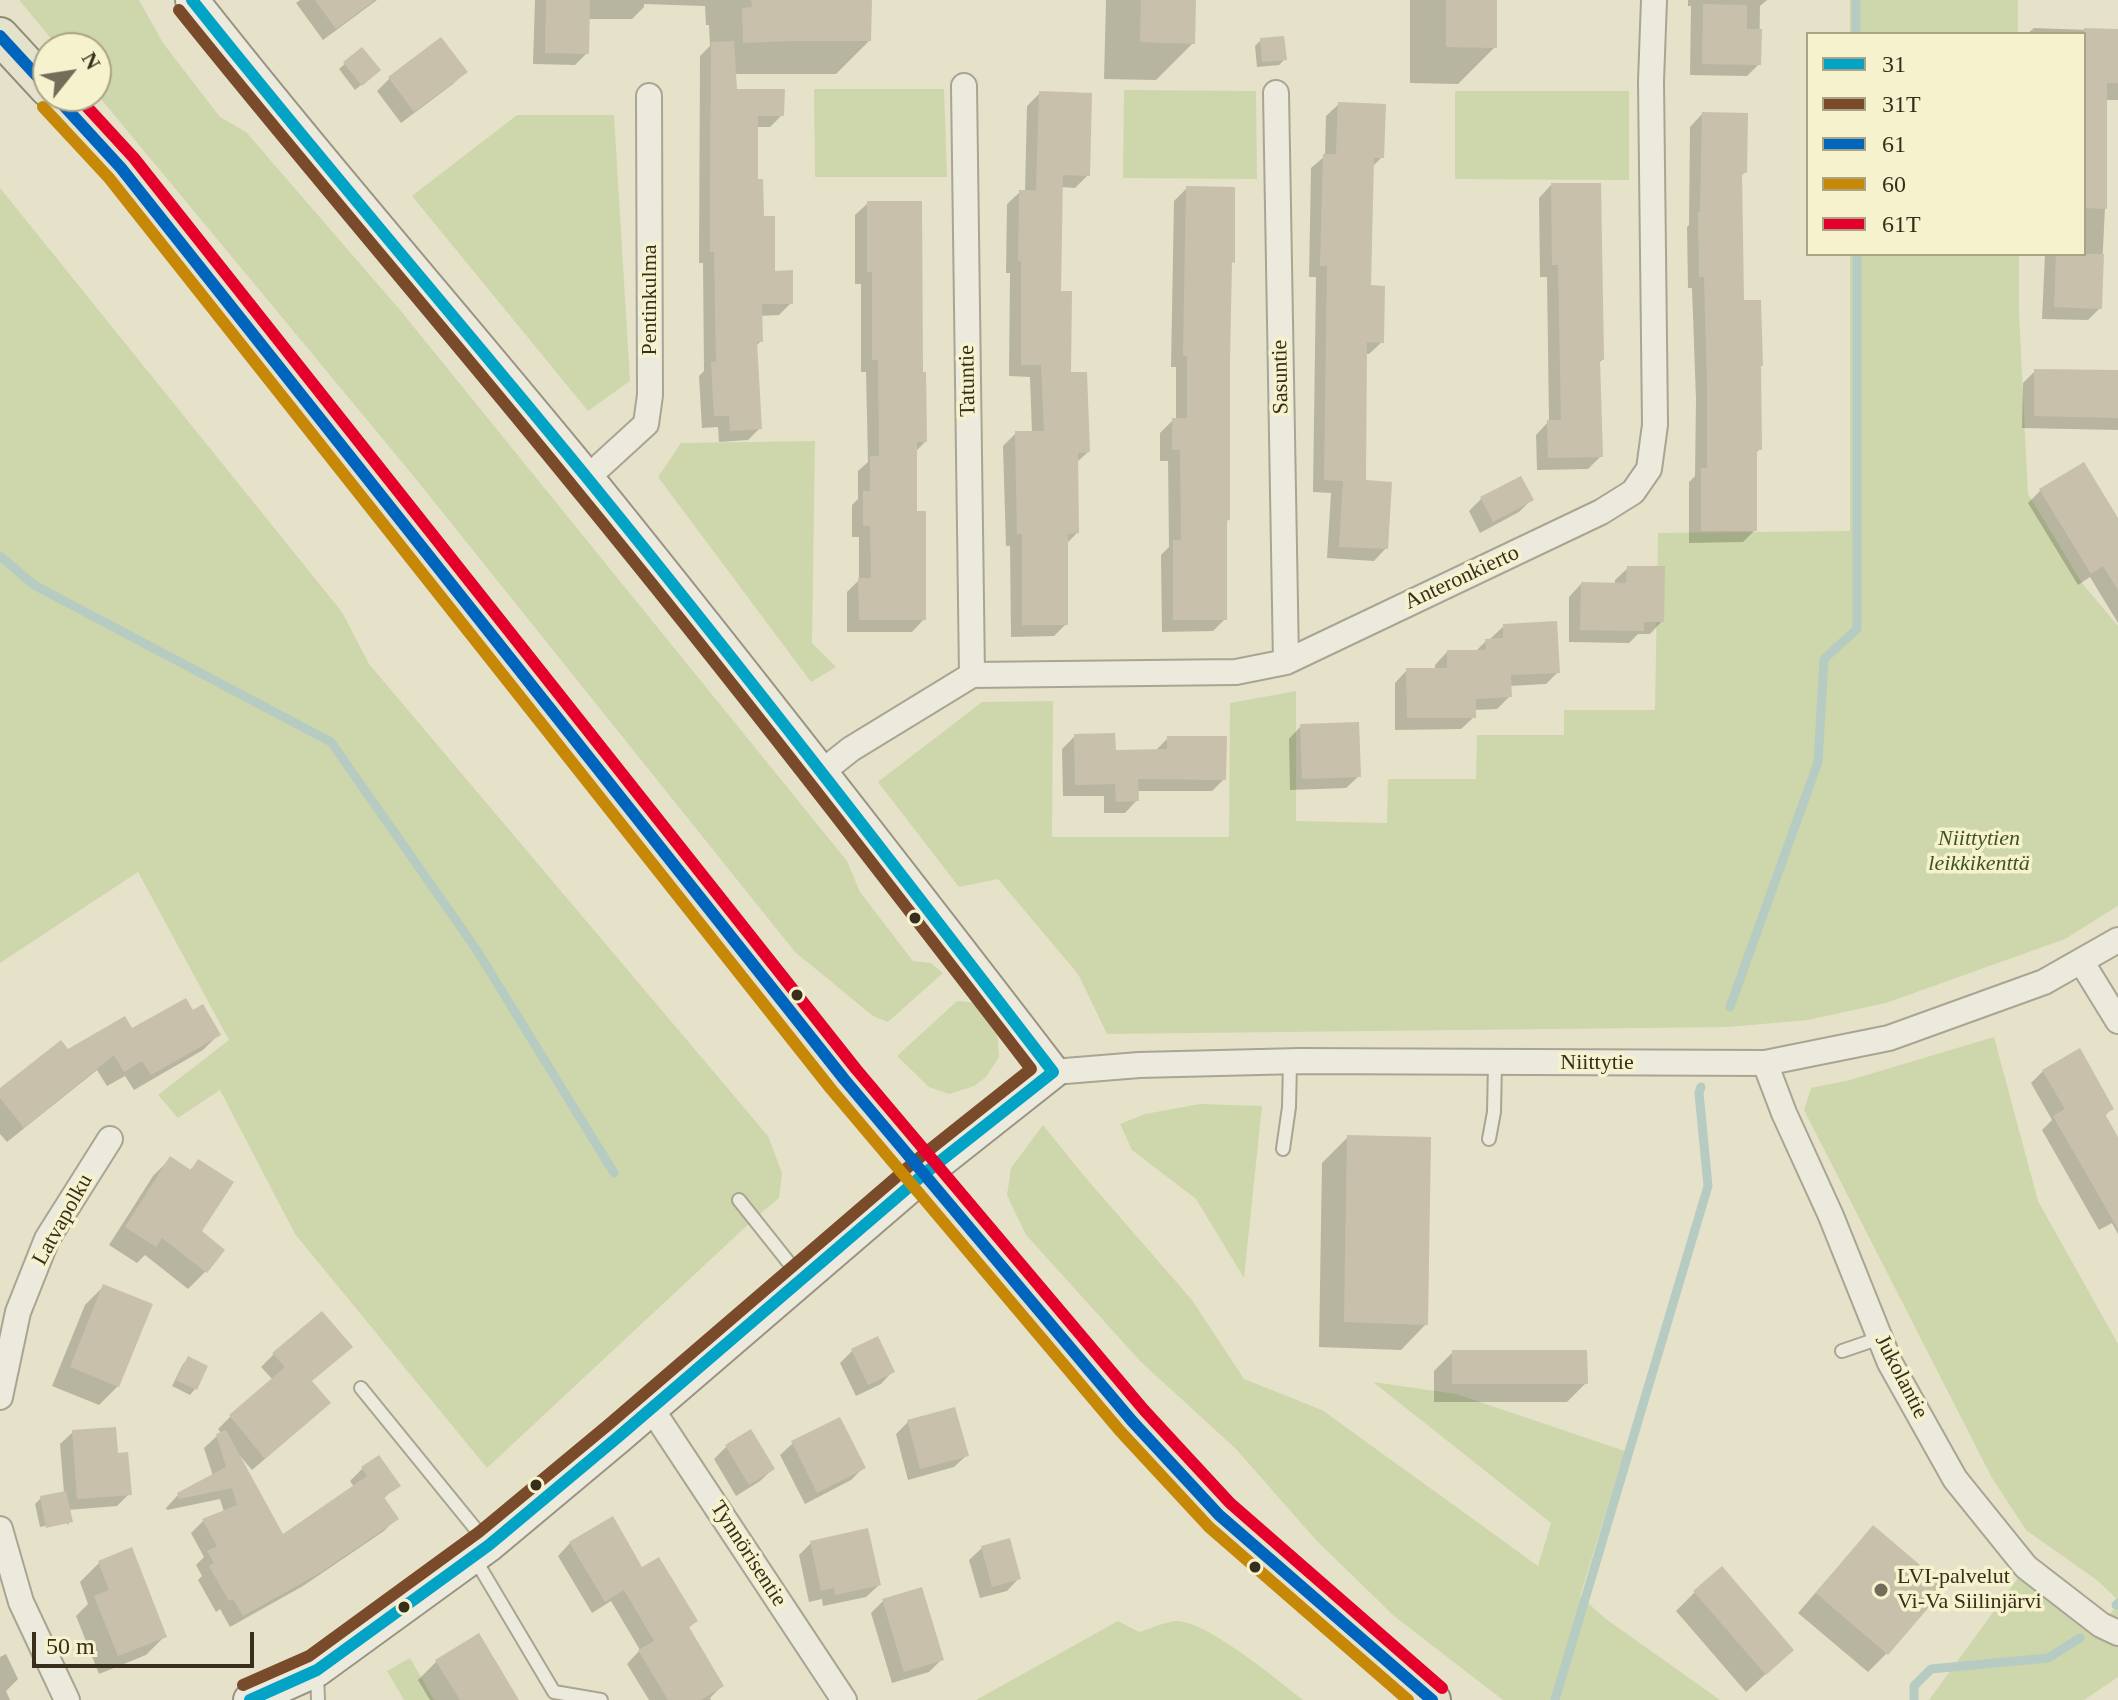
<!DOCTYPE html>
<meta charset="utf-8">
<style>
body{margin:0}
#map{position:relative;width:2118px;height:1700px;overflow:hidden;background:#e5e2c9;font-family:Georgia,serif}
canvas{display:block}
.legend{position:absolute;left:1806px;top:32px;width:280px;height:224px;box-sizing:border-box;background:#f7f2ce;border:2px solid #aaa487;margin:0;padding:10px 14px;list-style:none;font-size:24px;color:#372e1c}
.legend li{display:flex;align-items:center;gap:16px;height:40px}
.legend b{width:40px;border:2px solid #aaa487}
.north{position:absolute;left:32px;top:32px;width:80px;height:80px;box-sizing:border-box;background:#f7f2ce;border:2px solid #aaa487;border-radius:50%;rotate:60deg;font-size:22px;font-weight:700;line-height:32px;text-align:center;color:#372e1c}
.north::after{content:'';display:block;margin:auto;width:28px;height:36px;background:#746d59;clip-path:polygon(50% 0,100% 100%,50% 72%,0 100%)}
.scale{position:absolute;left:32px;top:1632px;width:222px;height:36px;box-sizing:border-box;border:4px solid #372e1c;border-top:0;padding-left:10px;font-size:24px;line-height:28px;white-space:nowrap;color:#372e1c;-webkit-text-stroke:6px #f7f2ce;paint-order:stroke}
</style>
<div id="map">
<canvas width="2118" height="1700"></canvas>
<ul class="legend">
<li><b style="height:10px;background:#03a3c5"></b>31</li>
<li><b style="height:10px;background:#7a4b2a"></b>31T</li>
<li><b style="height:10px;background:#0065bd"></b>61</li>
<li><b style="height:10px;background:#c78807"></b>60</li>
<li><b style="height:10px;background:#e4002b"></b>61T</li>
</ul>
<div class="north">N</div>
<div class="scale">50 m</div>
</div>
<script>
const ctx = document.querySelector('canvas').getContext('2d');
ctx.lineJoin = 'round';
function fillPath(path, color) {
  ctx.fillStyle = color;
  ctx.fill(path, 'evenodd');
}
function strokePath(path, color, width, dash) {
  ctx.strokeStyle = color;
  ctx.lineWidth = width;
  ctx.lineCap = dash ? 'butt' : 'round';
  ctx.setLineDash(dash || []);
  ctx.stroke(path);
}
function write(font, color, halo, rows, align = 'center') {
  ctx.font = font + ' Georgia,serif';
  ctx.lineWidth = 7;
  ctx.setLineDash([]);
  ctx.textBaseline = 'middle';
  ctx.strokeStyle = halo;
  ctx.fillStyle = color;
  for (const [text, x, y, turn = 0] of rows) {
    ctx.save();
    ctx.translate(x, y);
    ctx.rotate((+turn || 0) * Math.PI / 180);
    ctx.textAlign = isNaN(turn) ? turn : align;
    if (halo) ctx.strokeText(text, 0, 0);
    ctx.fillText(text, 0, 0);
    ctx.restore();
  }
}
fillPath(new Path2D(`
 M 19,0 L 139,0 L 163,43 L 220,117 L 246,132 L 400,310 L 847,861 L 860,892 L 913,961 L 931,963 L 943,973 L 888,1022 L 873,1016 L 795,952 L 411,473 L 96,93 L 96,48 L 59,48 Z
 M 1850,0 L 2018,0 L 2018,34 L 1850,34 Z
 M 814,89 L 944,89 L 947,177 L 815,177 Z
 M 1124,90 L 1256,91 L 1257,179 L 1123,178 Z
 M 1455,91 L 1629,91 L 1629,180 L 1455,179 Z
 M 517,115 L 614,115 L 630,381 L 588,411 L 412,196 Z
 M 0,188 L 342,612 L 369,664 L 768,1136 L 782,1173 L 779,1198 L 754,1219 L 487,1468 L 295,1234 L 220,1090 L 178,1118 L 158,1095 L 229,1040 L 138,872 L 0,963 Z
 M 1850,254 L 2019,254 L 2019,314 L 2028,494 L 2082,583 L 2118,626 L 2118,906 L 2065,939 L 1886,1003 L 1808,1020 L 1728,1027 L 1107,1034 L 1078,974 L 998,879 L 959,887 L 878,782 L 982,702 L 1053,701 L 1052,837 L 1229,837 L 1230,703 L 1296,691 L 1296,821 L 1387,823 L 1388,779 L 1476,779 L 1477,735 L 1564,735 L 1564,710 L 1655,710 L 1658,533 L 1850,531 Z
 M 815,441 L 812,643 L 836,667 L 811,682 L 658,477 L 681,443 Z
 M 957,1001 L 978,1003 L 997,1031 L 999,1057 L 986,1077 L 974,1086 L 949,1094 L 929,1087 L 897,1056 Z
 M 1994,1037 L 2038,1201 L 2118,1344 L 2118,1600 L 2098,1581 L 2026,1530 L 1992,1478 L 1804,1110 L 1811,1088 L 1850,1080 Z
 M 1200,1104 L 1262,1106 L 1244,1278 L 1196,1199 L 1132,1150 L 1120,1124 L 1145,1114 Z
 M 1043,1125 L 1085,1177 L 1192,1300 L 1244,1379 L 1322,1410 L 1538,1566 L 1551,1523 L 1373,1382 L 1456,1394 L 1625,1451 L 1580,1596 L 1606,1619 L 1720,1700 L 1503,1700 L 1394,1616 L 1316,1540 L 1236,1449 L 1141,1362 L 1026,1235 L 1007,1195 L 1011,1168 Z
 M 2026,1567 L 2102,1624 L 2118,1604 L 2118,1677 L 2084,1700 L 1929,1700 Z
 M 1118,1621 L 1139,1632 C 1150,1629 1164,1622 1176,1621 C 1205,1620 1278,1680 1303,1700 L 976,1700 Z
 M 410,1658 L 434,1700 L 404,1700 L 387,1671 Z`), '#ced7ab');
fillPath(new Path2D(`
 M 300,0 L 377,0 L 323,40 L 296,3 Z
 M 535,0 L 870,0 L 869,41 L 836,74 L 734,74 L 735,91 L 782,115 L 770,127 L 756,127 L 756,181 L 773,273 L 791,303 L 779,315 L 760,316 L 761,341 L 756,346 L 760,428 L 748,440 L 719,442 L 718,427 L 702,428 L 699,376 L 704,371 L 703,263 L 699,263 L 700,56 L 710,46 L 709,25 L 706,25 L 705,6 L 644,4 L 644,7 L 632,19 L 588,19 L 587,53 L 575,65 L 533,64 Z
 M 1106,0 L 1194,0 L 1193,43 L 1156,80 L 1104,79 Z
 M 1410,0 L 1495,0 L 1495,47 L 1458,84 L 1410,83 Z
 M 1688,0 L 1767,0 L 1760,6 L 1759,64 L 1747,76 L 1690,75 L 1691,6 L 1688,6 Z
 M 2034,28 L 2118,31 L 2118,100 L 2105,100 L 2105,208 L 2100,308 L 2088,320 L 2042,319 L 2045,254 L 2084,254 L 2084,34 L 2027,34 Z
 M 1261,40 L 1285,59 L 1279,65 L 1257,67 L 1255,46 Z
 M 362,49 L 373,75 L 355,90 L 339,69 Z
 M 465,72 L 453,84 L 401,123 L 377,91 L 390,78 Z
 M 1040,93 L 1088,175 L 1075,188 L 1061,187 L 1059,293 L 1069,374 L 1088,452 L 1076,463 L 1077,533 L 1066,544 L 1066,624 L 1054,636 L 1011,637 L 1010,546 L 1006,546 L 1003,446 L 1016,433 L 1032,433 L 1030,377 L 1009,376 L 1010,273 L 1006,273 L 1007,204 L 1020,192 L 1025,192 L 1027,106 Z
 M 1339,104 L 1382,157 L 1372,167 L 1369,287 L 1382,342 L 1369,354 L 1365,354 L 1364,482 L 1386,548 L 1374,561 L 1327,558 L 1331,493 L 1313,492 L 1316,277 L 1309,277 L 1311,168 L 1325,156 L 1326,116 Z
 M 1702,114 L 1745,172 L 1740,177 L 1742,302 L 1760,449 L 1755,454 L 1755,530 L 1743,542 L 1689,543 L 1689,482 L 1695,476 L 1696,400 L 1692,288 L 1688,288 L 1687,227 L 1689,225 L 1690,127 Z
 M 1551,185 L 1602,360 L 1598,364 L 1601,456 L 1588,469 L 1537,470 L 1536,435 L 1549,421 L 1547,277 L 1540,277 L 1539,198 Z
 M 1187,188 L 1233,262 L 1230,264 L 1228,520 L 1225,523 L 1225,619 L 1213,631 L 1162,632 L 1161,555 L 1169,547 L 1168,461 L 1160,461 L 1160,433 L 1173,420 L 1176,420 L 1176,367 L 1171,367 L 1174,201 Z
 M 868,203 L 922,374 L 925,442 L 915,452 L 915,512 L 924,619 L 912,632 L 847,632 L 847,592 L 859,580 L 859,537 L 852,537 L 852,505 L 858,499 L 858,471 L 868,462 L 866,372 L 861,372 L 861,284 L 855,284 L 855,215 Z
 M 2035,371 L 2118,372 L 2118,430 L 2022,428 L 2023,383 Z
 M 2040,491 L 2118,522 L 2118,623 L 2090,577 L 2078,585 L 2028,503 Z
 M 1481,499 L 1531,500 L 1519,512 L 1480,533 L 1469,511 Z
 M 1628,568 L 1662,621 L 1650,634 L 1638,634 L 1629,643 L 1569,642 L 1569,597 L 1581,584 L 1615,585 L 1615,580 Z
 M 1504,626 L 1558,672 L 1546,684 L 1509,686 L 1510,696 L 1497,709 L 1474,710 L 1474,717 L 1461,729 L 1395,730 L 1395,683 L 1407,670 L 1435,670 L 1435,665 L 1447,652 L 1475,652 L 1486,641 L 1491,641 L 1491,638 Z
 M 1301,726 L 1359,776 L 1346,788 L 1290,790 L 1289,739 Z
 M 1075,736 L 1114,752 L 1155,751 L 1168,738 L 1224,779 L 1212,791 L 1137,791 L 1137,800 L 1125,813 L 1104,813 L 1104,796 L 1063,796 L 1062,749 Z
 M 192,1012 L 219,1034 L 203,1050 L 134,1090 L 125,1076 L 107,1086 L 97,1070 L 7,1142 L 0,1134 L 0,1091 L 68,1051 Z
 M 2043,1071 L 2111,1109 L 2104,1117 L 2118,1141 L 2118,1234 L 2112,1223 L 2099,1230 L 2042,1130 L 2052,1120 L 2031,1083 Z
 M 1348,1137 L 1426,1324 L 1401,1350 L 1319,1347 L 1322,1163 Z
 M 170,1159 L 189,1171 L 198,1162 L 200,1231 L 206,1271 L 188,1289 L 145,1255 L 137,1263 L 109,1245 L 153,1176 Z
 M 104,1286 L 118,1386 L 99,1405 L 52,1386 L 85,1305 Z
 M 877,1339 L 893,1371 L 881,1384 L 856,1396 L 840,1363 L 852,1351 Z
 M 1453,1352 L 1586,1383 L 1567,1402 L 1434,1402 L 1434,1371 Z
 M 274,1354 L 311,1382 L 316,1415 L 252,1470 L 240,1456 L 239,1457 L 282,1537 L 354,1487 L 350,1481 L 362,1469 L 378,1458 L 398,1485 L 383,1499 L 396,1518 L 384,1531 L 303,1586 L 230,1627 L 220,1609 L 216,1612 L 198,1580 L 202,1576 L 196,1565 L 204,1557 L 191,1533 L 203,1521 L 224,1512 L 220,1499 L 167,1510 L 166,1508 L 178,1495 L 213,1476 L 204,1448 L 217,1436 L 222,1434 L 218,1429 L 230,1417 L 273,1380 L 261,1367 Z
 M 188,1359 L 195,1389 L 190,1395 L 172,1386 L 183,1364 Z
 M 908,1422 L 967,1455 L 954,1467 L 908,1480 L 896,1434 Z
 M 73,1432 L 116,1455 L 129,1494 L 117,1506 L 68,1510 L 71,1521 L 67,1525 L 67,1521 L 40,1527 L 35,1504 L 41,1498 L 64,1493 L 60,1444 Z
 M 793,1443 L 864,1467 L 851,1480 L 805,1504 L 780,1455 Z
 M 726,1447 L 773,1469 L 760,1481 L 736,1496 L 714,1459 Z
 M 1873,1528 L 1887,1653 L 1868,1672 L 1798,1613 L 1855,1547 Z
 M 570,1543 L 642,1569 L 695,1621 L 688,1629 L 722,1686 L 710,1698 L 711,1700 L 649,1700 L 627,1664 L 640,1650 L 611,1601 L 592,1613 L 558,1556 Z
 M 811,1543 L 879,1585 L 866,1597 L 823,1606 L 822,1599 L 809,1602 L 799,1555 Z
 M 982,1548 L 1019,1578 L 1007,1591 L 980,1598 L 969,1560 Z
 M 131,1550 L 165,1636 L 146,1655 L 99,1674 L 76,1616 L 88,1604 L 80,1582 L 99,1563 Z
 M 1695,1592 L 1792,1650 L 1746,1692 L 1676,1611 Z
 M 883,1601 L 942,1659 L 929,1672 L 892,1683 L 871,1613 Z
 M 6,1654 L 18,1679 L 6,1691 L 10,1700 L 0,1700 L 0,1657 Z
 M 437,1661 L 517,1700 L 430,1700 L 418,1680 Z`), '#0003');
strokePath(new Path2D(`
 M 1856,0 L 1856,34
 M 0,556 L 34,585 L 331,742 L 476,949 L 614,1173
 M 1730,1007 L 1818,762 L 1824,659 L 1857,629 L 1857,254
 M 2116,1605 L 2118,1603
 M 1555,1700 L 1708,1186 L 1699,1093 L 1701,1087
 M 1914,1700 L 1914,1686 L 1931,1669 L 2048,1658 L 2080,1638`), '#b6cbc1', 9);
fillPath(new Path2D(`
 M 315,0 L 375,0 L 336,29 Z
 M 546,0 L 590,0 L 589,54 L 545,53 Z
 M 751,0 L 872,0 L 871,41 L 792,41 L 743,43 L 742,8 L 752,7 Z
 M 1141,0 L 1196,0 L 1195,44 L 1140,42 Z
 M 1446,0 L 1497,0 L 1497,48 L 1446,47 Z
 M 1703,4 L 1747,5 L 1747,29 L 1762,29 L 1761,65 L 1702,64 Z
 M 2084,28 L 2118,29 L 2118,83 L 2107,83 L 2107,209 L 2084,208 Z
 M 1284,36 L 1287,60 L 1262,62 L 1260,38 Z
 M 441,37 L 468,72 L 414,112 L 388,77 Z
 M 734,41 L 737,89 L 785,89 L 784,116 L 758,116 L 758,179 L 763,179 L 764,216 L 775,216 L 775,271 L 793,270 L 793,304 L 762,304 L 763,342 L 757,342 L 762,429 L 730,431 L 729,416 L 714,416 L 711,362 L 716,362 L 714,252 L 710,252 L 710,179 L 711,42 Z
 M 362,47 L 381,70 L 362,86 L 343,62 Z
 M 1039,91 L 1092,93 L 1090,176 L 1063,175 L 1061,291 L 1072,291 L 1071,372 L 1087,372 L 1090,452 L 1078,453 L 1079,533 L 1068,534 L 1068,625 L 1022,625 L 1022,534 L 1017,534 L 1015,431 L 1044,431 L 1041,365 L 1021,365 L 1021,261 L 1018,261 L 1019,190 L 1036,190 Z
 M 1338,102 L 1386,104 L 1384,158 L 1374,158 L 1371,285 L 1385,286 L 1384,343 L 1367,342 L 1366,480 L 1392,482 L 1388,549 L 1339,547 L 1343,481 L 1324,480 L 1327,266 L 1320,266 L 1323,154 L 1336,154 Z
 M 1702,112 L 1748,113 L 1747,173 L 1742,173 L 1744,300 L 1761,300 L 1763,366 L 1761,366 L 1762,450 L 1757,450 L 1757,531 L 1701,531 L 1701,468 L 1707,468 L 1707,387 L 1704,277 L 1699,277 L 1698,212 L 1700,212 Z
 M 1551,183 L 1601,183 L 1604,360 L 1600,360 L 1603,457 L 1548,458 L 1547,420 L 1561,420 L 1558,265 L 1552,265 Z
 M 1186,186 L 1235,187 L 1235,263 L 1232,262 L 1230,359 L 1230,520 L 1227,520 L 1227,620 L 1173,620 L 1173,540 L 1181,540 L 1180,450 L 1172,450 L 1172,418 L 1187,418 L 1187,356 L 1183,356 Z
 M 867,201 L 922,201 L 923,372 L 926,372 L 927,442 L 917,442 L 917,511 L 926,511 L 926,620 L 859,620 L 858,578 L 871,578 L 870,526 L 863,526 L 863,491 L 870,491 L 870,456 L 879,456 L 878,360 L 872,360 L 872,272 L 867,272 Z
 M 2056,254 L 2104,254 L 2102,309 L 2054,307 Z
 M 2034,369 L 2118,370 L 2118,418 L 2034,416 Z
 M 2084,462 L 2118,518 L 2118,590 L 2103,566 L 2091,574 L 2039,489 Z
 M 1521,476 L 1534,500 L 1493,522 L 1480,497 Z
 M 1627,566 L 1665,566 L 1664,622 L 1644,622 L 1644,631 L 1580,630 L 1581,582 L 1626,583 Z
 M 1557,621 L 1560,673 L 1511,675 L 1512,697 L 1476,699 L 1476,718 L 1407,718 L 1406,668 L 1447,668 L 1447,650 L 1486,650 L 1485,639 L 1503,638 L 1503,624 Z
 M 1359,722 L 1361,777 L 1302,779 L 1300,724 Z
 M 1115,733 L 1116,750 L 1167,749 L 1167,736 L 1227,736 L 1226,780 L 1138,779 L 1139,801 L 1116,802 L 1115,784 L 1075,785 L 1074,734 Z
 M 186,998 L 193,1010 L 203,1004 L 221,1035 L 151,1075 L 142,1061 L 124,1072 L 114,1055 L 24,1128 L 0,1098 L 0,1088 L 61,1040 L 68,1049 L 125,1016 L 132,1028 Z
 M 2080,1048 L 2114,1109 L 2105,1114 L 2118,1137 L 2118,1229 L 2053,1116 L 2065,1109 L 2042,1070 Z
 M 1347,1135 L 1431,1137 L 1428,1325 L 1344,1322 Z
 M 170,1156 L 191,1170 L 198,1159 L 234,1182 L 202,1231 L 225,1250 L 207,1273 L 162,1238 L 156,1247 L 125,1227 Z
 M 103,1284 L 153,1304 L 119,1387 L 70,1367 Z
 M 322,1311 L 353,1347 L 312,1381 L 331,1403 L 265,1459 L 229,1415 L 285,1367 L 272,1353 Z
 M 878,1336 L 895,1372 L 868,1385 L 851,1349 Z
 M 1452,1350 L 1587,1350 L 1588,1384 L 1452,1384 Z
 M 188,1356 L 208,1366 L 197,1390 L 176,1380 Z
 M 955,1407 L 969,1456 L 920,1469 L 907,1420 Z
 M 840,1417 L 866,1468 L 817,1493 L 791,1441 Z
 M 116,1427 L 118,1453 L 128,1452 L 132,1495 L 77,1499 L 72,1430 Z
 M 751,1429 L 775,1469 L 749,1485 L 725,1445 Z
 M 226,1430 L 283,1534 L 367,1476 L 361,1467 L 379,1455 L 401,1486 L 384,1497 L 399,1519 L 318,1574 L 243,1616 L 233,1599 L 229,1601 L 209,1566 L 214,1563 L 207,1551 L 217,1546 L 202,1519 L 237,1505 L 232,1488 L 179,1499 L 177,1493 L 226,1467 L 216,1434 Z
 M 66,1491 L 73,1522 L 46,1528 L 40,1496 Z
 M 613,1516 L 642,1567 L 659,1557 L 698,1621 L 689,1627 L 724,1686 L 701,1700 L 668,1700 L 638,1650 L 654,1641 L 624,1590 L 605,1602 L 569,1542 Z
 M 1873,1525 L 1946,1587 L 1888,1655 L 1816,1593 Z
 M 868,1528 L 881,1585 L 835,1595 L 834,1588 L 821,1591 L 810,1541 Z
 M 1010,1538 L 1021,1579 L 992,1587 L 981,1546 Z
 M 132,1547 L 167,1637 L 118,1656 L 94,1596 L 109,1590 L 98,1561 Z
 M 1722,1566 L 1794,1650 L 1766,1675 L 1693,1591 Z
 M 922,1587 L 944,1660 L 904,1672 L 882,1599 Z
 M 479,1633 L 519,1700 L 460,1700 L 435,1660 Z`), '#c8c0aa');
const lane = new Path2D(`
 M 1489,1139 L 1494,1112 L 1495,1063
 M 1283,1149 L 1289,1107 L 1290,1062
 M 739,1200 L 801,1278
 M 1842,1351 L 1880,1338
 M 361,1388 L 487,1543
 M 475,1559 L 554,1692 L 601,1700
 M 317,1673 L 318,1700`);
const street = new Path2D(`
 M 964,86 L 972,675
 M 1276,93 L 1286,662
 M 587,478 L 646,424 L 650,395 L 649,96
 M 822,772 L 851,749 L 972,675 L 1236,672 L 1286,662 L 1601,512 L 1633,492 L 1649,469 L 1655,425 L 1651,81 L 1654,0
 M 2081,961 L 2118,1021
 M 1765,1063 L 1784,1113 L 1831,1216 L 1890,1363 L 1955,1479 L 2026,1567 L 2101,1625 L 2118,1633
 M 1053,1072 L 1139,1065 L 1300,1061 L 1765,1063 L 1889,1038 L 2044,982 L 2118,940
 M 0,1397 L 18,1312 L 47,1239 L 110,1139
 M 651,1408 L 844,1700
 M 0,1529 L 21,1602 L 67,1700`);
const secondary = new Path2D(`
 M 192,0 C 320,163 457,319 588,479 C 746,674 900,873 1053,1072 L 924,1174 L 618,1437 L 489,1545 L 317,1670 L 250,1700`);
const primary = new Path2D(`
 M 0,36 L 48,88
 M 55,96 L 121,168 L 844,1079 L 1132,1421 L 1219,1515 L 1432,1700`);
strokePath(lane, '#a9a593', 16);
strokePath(street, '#a9a593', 28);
strokePath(secondary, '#999483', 36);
strokePath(primary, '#8f8b7a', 40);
strokePath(lane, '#eceadc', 12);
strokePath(street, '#eceadc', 24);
strokePath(secondary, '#eceadc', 32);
strokePath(primary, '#e4e1cc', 36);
strokePath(new Path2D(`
 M 192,0 C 321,162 457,319 588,479 C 747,674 900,873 1053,1072 L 924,1174 L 618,1437 L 489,1545 L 317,1670 L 250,1700`), '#03a3c5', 12);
strokePath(new Path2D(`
 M 179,10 C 309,172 444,328 575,489 C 731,679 881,874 1031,1069 L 914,1162 L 608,1425 L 479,1532 L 309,1656 L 243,1685`), '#7a4b2a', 12);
strokePath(new Path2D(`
 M 0,36 L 48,88
 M 55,96 L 121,168 L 844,1079 L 1132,1421 L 1219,1515 L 1432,1700`), '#0065bd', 12);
strokePath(new Path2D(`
 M 43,107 L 109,178 L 831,1089 L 1120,1431 L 1209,1527 L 1408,1700`), '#c78807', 12);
strokePath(new Path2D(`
 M 77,96 L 134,158 L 856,1069 L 1144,1410 L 1230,1503 L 1442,1688`), '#e4002b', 12);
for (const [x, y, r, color] of [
 [915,918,7,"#372e1c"],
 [797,995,7,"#372e1c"],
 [536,1485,7,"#372e1c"],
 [1255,1567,7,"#372e1c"],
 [1881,1590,8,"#746d59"],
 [404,1607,7,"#372e1c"]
]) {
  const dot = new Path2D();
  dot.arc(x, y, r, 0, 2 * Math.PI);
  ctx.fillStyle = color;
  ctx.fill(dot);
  strokePath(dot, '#f7f2ce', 3);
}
write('22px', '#372e1c', '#f7f2ce', [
 ["Pentinkulma",650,300,-90],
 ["Sasuntie",1281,377,-91],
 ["Tatuntie",968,381,-91],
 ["Anteronkierto",1462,578,-25],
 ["Niittytie",1597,1063],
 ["Latvapolku",63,1220,-61],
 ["Jukolantie",1901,1377,63],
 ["Tynnörisentie",748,1554,57]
]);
write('italic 22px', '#3e5521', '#f7f2ce', [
 ["Niittytien",1979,839],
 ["leikkikenttä",1979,864]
]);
write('22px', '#372e1c', '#f7f2ce', [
 ["LVI-palvelut",1897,1577],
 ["Vi-Va Siilinjärvi",1897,1602]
], 'left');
</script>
